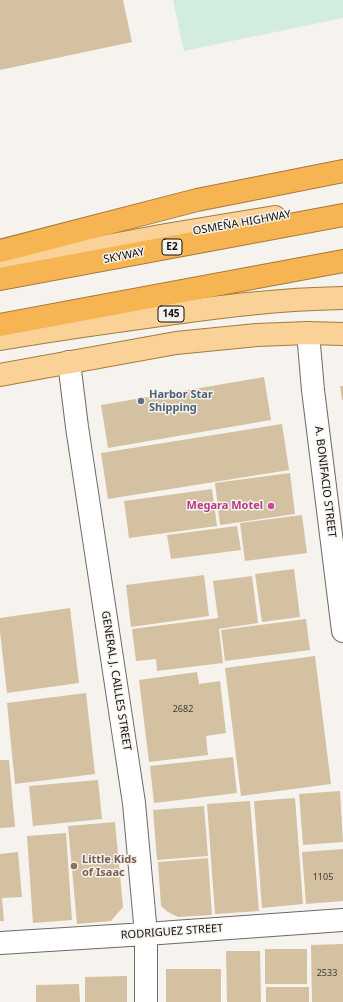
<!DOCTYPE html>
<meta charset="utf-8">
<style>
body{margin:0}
canvas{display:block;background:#f6f3ee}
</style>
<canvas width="343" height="1002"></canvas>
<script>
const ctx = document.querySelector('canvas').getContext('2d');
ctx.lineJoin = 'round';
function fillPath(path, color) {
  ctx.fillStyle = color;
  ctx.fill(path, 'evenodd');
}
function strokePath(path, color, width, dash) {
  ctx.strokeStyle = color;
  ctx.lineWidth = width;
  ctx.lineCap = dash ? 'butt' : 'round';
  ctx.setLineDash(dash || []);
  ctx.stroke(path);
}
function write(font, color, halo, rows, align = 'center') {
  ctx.font = font + ' "Noto Sans",sans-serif';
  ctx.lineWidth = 3;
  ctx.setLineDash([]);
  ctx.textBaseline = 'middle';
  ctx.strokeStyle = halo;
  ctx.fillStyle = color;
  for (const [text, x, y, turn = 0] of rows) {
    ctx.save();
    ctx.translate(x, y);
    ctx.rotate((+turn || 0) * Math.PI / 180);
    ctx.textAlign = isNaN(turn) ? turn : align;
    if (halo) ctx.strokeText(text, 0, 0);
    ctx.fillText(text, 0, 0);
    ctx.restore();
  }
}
fillPath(new Path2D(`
 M 173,0 L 343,0 L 343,18 L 184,51 Z`), '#d2ecdf');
fillPath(new Path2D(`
 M 0,0 L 123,0 L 132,42 L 0,70 Z
 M 264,377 L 271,420 L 108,448 L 101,405 Z
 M 340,386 L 343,386 L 343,400 L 342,400 Z
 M 282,424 L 289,470 L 108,499 L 101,453 Z
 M 290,473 L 295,514 L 220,525 L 215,483 Z
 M 212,489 L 217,526 L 129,538 L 124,501 Z
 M 302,515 L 307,553 L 245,561 L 240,523 Z
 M 237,526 L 241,550 L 171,559 L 167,535 Z
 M 294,569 L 300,617 L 262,622 L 255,574 Z
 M 204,575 L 209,616 L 131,627 L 126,585 Z
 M 252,576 L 258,623 L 219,629 L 223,663 L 157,671 L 156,659 L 136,661 L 132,629 L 218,618 L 213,581 Z
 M 70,608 L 79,683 L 7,693 L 0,632 L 0,618 Z
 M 306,619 L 310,650 L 225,661 L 221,630 Z
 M 315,656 L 331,784 L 241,796 L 225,668 Z
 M 197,672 L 199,684 L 220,681 L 226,733 L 206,736 L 208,755 L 149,762 L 139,680 Z
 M 86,693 L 95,774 L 15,784 L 7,703 Z
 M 233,757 L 237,793 L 154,803 L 150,766 Z
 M 0,760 L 9,760 L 15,827 L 0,828 Z
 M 98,780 L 102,819 L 33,826 L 29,786 Z
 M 340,791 L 343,842 L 303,845 L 299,794 Z
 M 295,798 L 303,904 L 262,908 L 254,801 Z
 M 250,801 L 259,911 L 215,914 L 207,804 Z
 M 204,806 L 208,856 L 157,860 L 153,810 Z
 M 115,822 L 123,907 L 111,921 L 77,924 L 68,826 Z
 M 66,833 L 72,920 L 33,923 L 27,836 Z
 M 343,849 L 343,901 L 306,904 L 302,852 Z
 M 18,852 L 22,897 L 2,898 L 4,921 L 0,921 L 0,854 Z
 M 208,858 L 212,915 L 178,917 L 168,912 L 161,906 L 158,862 Z
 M 343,944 L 343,1002 L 312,1002 L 311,945 Z
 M 265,949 L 307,949 L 307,984 L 265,984 Z
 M 226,951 L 260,951 L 261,1002 L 227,1002 Z
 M 166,969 L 221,969 L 221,1002 L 166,1002 Z
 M 127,976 L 127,1002 L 85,1002 L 85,977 Z
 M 79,984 L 80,1002 L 36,1002 L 36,985 Z
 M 266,987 L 309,987 L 309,1002 L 266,1002 Z`), '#d3c1a2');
const street = new Path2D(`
 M 308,333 L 313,390 L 343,631
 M 69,362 L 77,427 L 134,803 L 146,934 L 146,1002
 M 0,943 L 146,934 L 343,920`);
const primary = new Path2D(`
 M 0,266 L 166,235 L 275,217
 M 0,339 C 51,330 102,323 153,316 C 216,307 279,299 343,298
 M 0,375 L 176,343 L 257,335 L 308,333 L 343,334`);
const highway = new Path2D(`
 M 0,251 L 197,200 L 343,171
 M 0,279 L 343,215
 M 0,325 L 343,261`);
strokePath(street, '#6c6964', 24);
strokePath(primary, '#a67a3a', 24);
strokePath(highway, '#a67a3a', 24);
strokePath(street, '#fff', 22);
strokePath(primary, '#fad297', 22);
strokePath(highway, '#f7b452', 22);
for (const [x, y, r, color] of [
 [141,401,4,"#5c6f8a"],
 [271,506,4,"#d1479c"],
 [74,866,4,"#8d6e63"]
]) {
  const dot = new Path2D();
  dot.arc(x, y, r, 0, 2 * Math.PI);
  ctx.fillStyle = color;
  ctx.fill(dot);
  strokePath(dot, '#f6f3ee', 1.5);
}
write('9px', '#403b32', null, [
 ["2682",183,709],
 ["1105",323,877],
 ["2533",327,973]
]);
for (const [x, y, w] of [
 [172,247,20],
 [171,314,26]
]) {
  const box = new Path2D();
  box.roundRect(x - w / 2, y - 8, w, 16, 3);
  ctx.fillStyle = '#f6f3ee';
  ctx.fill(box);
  strokePath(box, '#0f0e0d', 1);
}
write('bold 10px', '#0f0e0d', null, [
 ["E2",172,247],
 ["145",171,314]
]);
write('11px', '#0f0e0d', '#f6f3ee', [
 ["OSMEÑA HIGHWAY",242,223,-10],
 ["SKYWAY",124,256,-11],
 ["A. BONIFACIO STREET",325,482,83],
 ["GENERAL J. CAILLES STREET",116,681,81],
 ["RODRIGUEZ STREET",172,932,-4]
]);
write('bold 11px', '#4e5e75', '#f6f3ee', [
 ["Harbor Star",149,395],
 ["Shipping",149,408]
], 'left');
write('bold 11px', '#b23c85', '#f6f3ee', [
 ["Megara Motel",263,506]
], 'right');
write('bold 11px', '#785e54', '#f6f3ee', [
 ["Little Kids",82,860],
 ["of Isaac",82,873]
], 'left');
</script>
